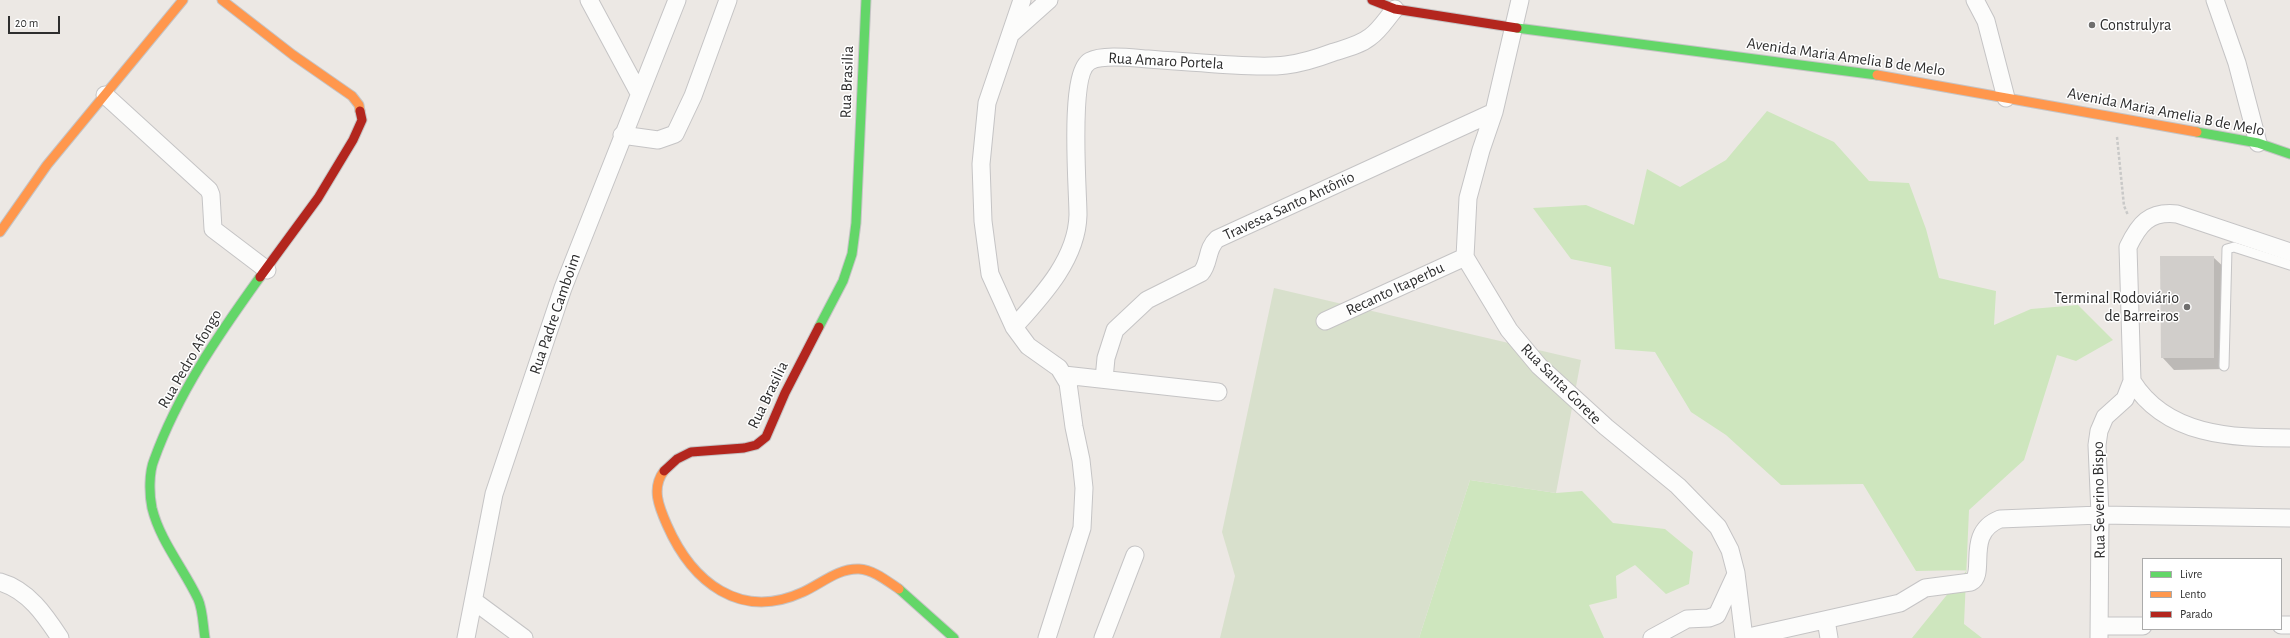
<!DOCTYPE html>
<meta charset="utf-8">
<style>
body{margin:0}
#map{position:relative;width:2290px;height:638px;overflow:hidden;background:#ece8e4;font-family:"Alegreya Sans",sans-serif}
canvas{display:block}
.legend{position:absolute;left:2142px;top:558px;width:140px;height:72px;box-sizing:border-box;background:#fff;border:1px solid #ababab;margin:0;padding:5px 7px;list-style:none;font-size:12px;color:#2e2e2e}
.legend li{display:flex;align-items:center;gap:8px;height:20px}
.legend b{width:20px;border:1px solid #ababab}
.scale{position:absolute;left:8px;top:16px;width:52px;height:18px;box-sizing:border-box;border:2px solid #2e2e2e;border-top:0;padding-left:5px;font-size:12px;line-height:14px;white-space:nowrap;color:#2e2e2e;-webkit-text-stroke:3px #fff;paint-order:stroke}
</style>
<div id="map">
<canvas width="2290" height="638"></canvas>
<ul class="legend">
<li><b style="height:5px;background:#63d668"></b>Livre</li>
<li><b style="height:5px;background:#ff974d"></b>Lento</li>
<li><b style="height:5px;background:#b3261e"></b>Parado</li>
</ul>
<div class="scale">20 m</div>
</div>
<script>
const ctx = document.querySelector('canvas').getContext('2d');
ctx.lineJoin = 'round';
function fillPath(path, color) {
  ctx.fillStyle = color;
  ctx.fill(path, 'evenodd');
}
function strokePath(path, color, width, dash) {
  ctx.strokeStyle = color;
  ctx.lineWidth = width;
  ctx.lineCap = dash ? 'butt' : 'round';
  ctx.setLineDash(dash || []);
  ctx.stroke(path);
}
function write(font, color, halo, rows, align = 'center') {
  ctx.font = font + ' "Alegreya Sans",sans-serif';
  ctx.lineWidth = 3;
  ctx.setLineDash([]);
  ctx.textBaseline = 'middle';
  ctx.strokeStyle = halo;
  ctx.fillStyle = color;
  for (const [text, x, y, turn = 0] of rows) {
    ctx.save();
    ctx.translate(x, y);
    ctx.rotate((+turn || 0) * Math.PI / 180);
    ctx.textAlign = isNaN(turn) ? turn : align;
    if (halo) ctx.strokeText(text, 0, 0);
    ctx.fillText(text, 0, 0);
    ctx.restore();
  }
}
fillPath(new Path2D(`
 M 1767,111 L 1834,142 L 1869,181 L 1909,183 L 1926,229 L 1939,278 L 1996,291 L 1994,325 L 2031,309 L 2078,305 L 2113,340 L 2076,361 L 2057,355 L 2024,460 L 1969,510 L 1964,624 L 1982,638 L 1912,638 L 1967,570 L 1916,571 L 1863,484 L 1781,485 L 1726,435 L 1691,412 L 1655,352 L 1615,349 L 1611,267 L 1571,259 L 1533,208 L 1586,205 L 1634,225 L 1647,169 L 1680,187 L 1726,160 Z
 M 1470,480 L 1556,493 L 1582,491 L 1613,523 L 1665,529 L 1693,552 L 1689,584 L 1666,594 L 1635,565 L 1616,576 L 1617,598 L 1589,605 L 1604,638 L 1419,638 Z`), '#cee6be');
fillPath(new Path2D(`
 M 1274,288 L 1581,360 L 1556,493 L 1470,480 L 1419,638 L 1220,638 L 1235,576 L 1222,532 Z`), '#d8e0cc');
fillPath(new Path2D(`
 M 2213,257 L 2226,269 L 2226,369 L 2174,370 L 2162,357 Z`), '#0003');
fillPath(new Path2D(`
 M 2160,256 L 2214,256 L 2214,358 L 2161,358 Z`), '#d1cecb');
const lane = new Path2D(`
 M 2224,366 L 2227,249 L 2234,247 L 2290,265`);
const street = new Path2D(`
 M 589,0 L 639,93
 M 1022,0 L 987,103 L 981,164 L 983,221 L 990,274 L 1014,327 L 1028,346 L 1059,368 L 1068,383 L 1074,427 L 1081,460 L 1084,488 L 1082,528 L 1047,638
 M 1520,0 L 1494,112 L 1481,150 L 1468,198 L 1465,257 L 1509,330 L 1539,366 L 1606,427 L 1678,486 L 1718,527 L 1730,550 L 1736,573 L 1744,638
 M 1975,0 L 1986,21 L 2006,98
 M 2215,0 L 2237,63 L 2258,143
 M 1012,33 L 1049,0
 M 105,95 L 209,190 L 211,195 L 213,229 L 267,270
 M 622,135 L 658,140 L 675,134 L 693,96 L 728,0
 M 1325,321 L 1465,257
 M 1014,327 C 1042,296 1077,259 1078,215 C 1078,189 1068,73 1090,61 C 1103,54 1133,58 1148,59 C 1171,61 1193,62 1216,64 C 1239,65 1263,68 1286,65 C 1303,63 1318,58 1334,52 C 1347,48 1360,45 1370,37 C 1380,30 1387,18 1395,9
 M 1064,375 L 1218,392
 M 1104,379 L 1106,358 L 1115,330 L 1147,300 L 1201,273 C 1210,263 1206,249 1217,239 L 1494,112
 M 2132,381 C 2166,436 2232,438 2290,438
 M 0,582 C 28,590 45,615 60,638
 M 474,601 L 524,638
 M 1826,620 L 1829,638
 M 2281,625 L 2290,625
 M 2100,626 L 2143,626
 M 466,638 L 494,494 L 563,288 L 677,0
 M 1103,638 L 1135,555
 M 1652,638 L 1687,619 L 1709,618 L 1717,615 L 1736,574
 M 1744,638 L 1900,603 L 1925,588 L 1971,582 C 1987,574 1964,533 2000,519 L 2100,515 L 2290,518
 M 2099,638 L 2100,515 L 2097,445 L 2099,431 L 2105,417 L 2125,399 L 2132,381 L 2128,247 C 2139,224 2149,211 2177,214 L 2290,252`);
const fast = new Path2D(`
 M 1517,28 L 1877,75
 M 2197,132 L 2258,143 L 2290,154
 M 819,327 L 843,281 L 852,254 L 856,223 L 866,0
 M 899,589 L 954,638
 M 205,638 C 203,626 203,610 198,599 C 184,569 160,541 152,508 C 149,494 149,472 154,460 C 178,393 219,334 260,277`);
const slow = new Path2D(`
 M 222,0 L 293,55 L 352,96 L 359,105 L 360,111
 M 1877,75 L 2197,132
 M 0,232 L 47,165 L 183,0
 M 664,471 C 651,488 659,507 667,525 C 692,582 740,621 803,592 C 821,584 838,568 859,569 C 874,570 887,581 899,589`);
const jam = new Path2D(`
 M 1372,0 L 1395,9 L 1517,28
 M 260,277 L 318,198 L 353,140 L 362,120 L 360,111
 M 664,471 L 677,459 L 691,452 L 744,448 L 756,445 L 766,437 L 785,393 L 819,327`);
strokePath(lane, '#c5c4c5', 11);
strokePath(street, '#c5c4c5', 19);
strokePath(fast, '#c5c4c5', 11);
strokePath(slow, '#c5c4c5', 11);
strokePath(jam, '#c5c4c5', 11);
strokePath(new Path2D(`
 M 2117,137 L 2124,206 L 2128,215`), '#c9c9c8', 2.5, [3, 2]);
strokePath(lane, '#fcfcfb', 9);
strokePath(street, '#fcfcfb', 17);
strokePath(fast, '#63d668', 9);
strokePath(slow, '#ff974d', 9);
strokePath(jam, '#b3261e', 9);
for (const [x, y, r, color] of [
 [2092,25,4,"#706f6e"],
 [2187,307,4,"#706f6e"]
]) {
  const dot = new Path2D();
  dot.arc(x, y, r, 0, 2 * Math.PI);
  ctx.fillStyle = color;
  ctx.fill(dot);
  strokePath(dot, '#fff', 1.5);
}
write('16px', '#2e2e2e', '#fff', [
 ["Construlyra",2100,25],
 ["Terminal Rodoviário",2179,298,"right"],
 ["de Barreiros",2179,316,"right"]
], 'left');
write('16px', '#2e2e2e', '#fff', [
 ["Avenida Maria Amelia B de Melo",1846,57,8],
 ["Rua Amaro Portela",1166,61,3],
 ["Rua Brasilia",847,82,-88],
 ["Avenida Maria Amelia B de Melo",2166,112,11],
 ["Travessa Santo Antônio",1289,206,-25],
 ["Recanto Itaperbu",1395,289,-25],
 ["Rua Padre Camboim",555,314,-71],
 ["Rua Pedro Afongo",190,359,-60],
 ["Rua Santa Gorete",1561,384,45],
 ["Rua Brasilia",768,395,-64],
 ["Rua Severino Bispo",2099,500,-91]
]);
</script>
